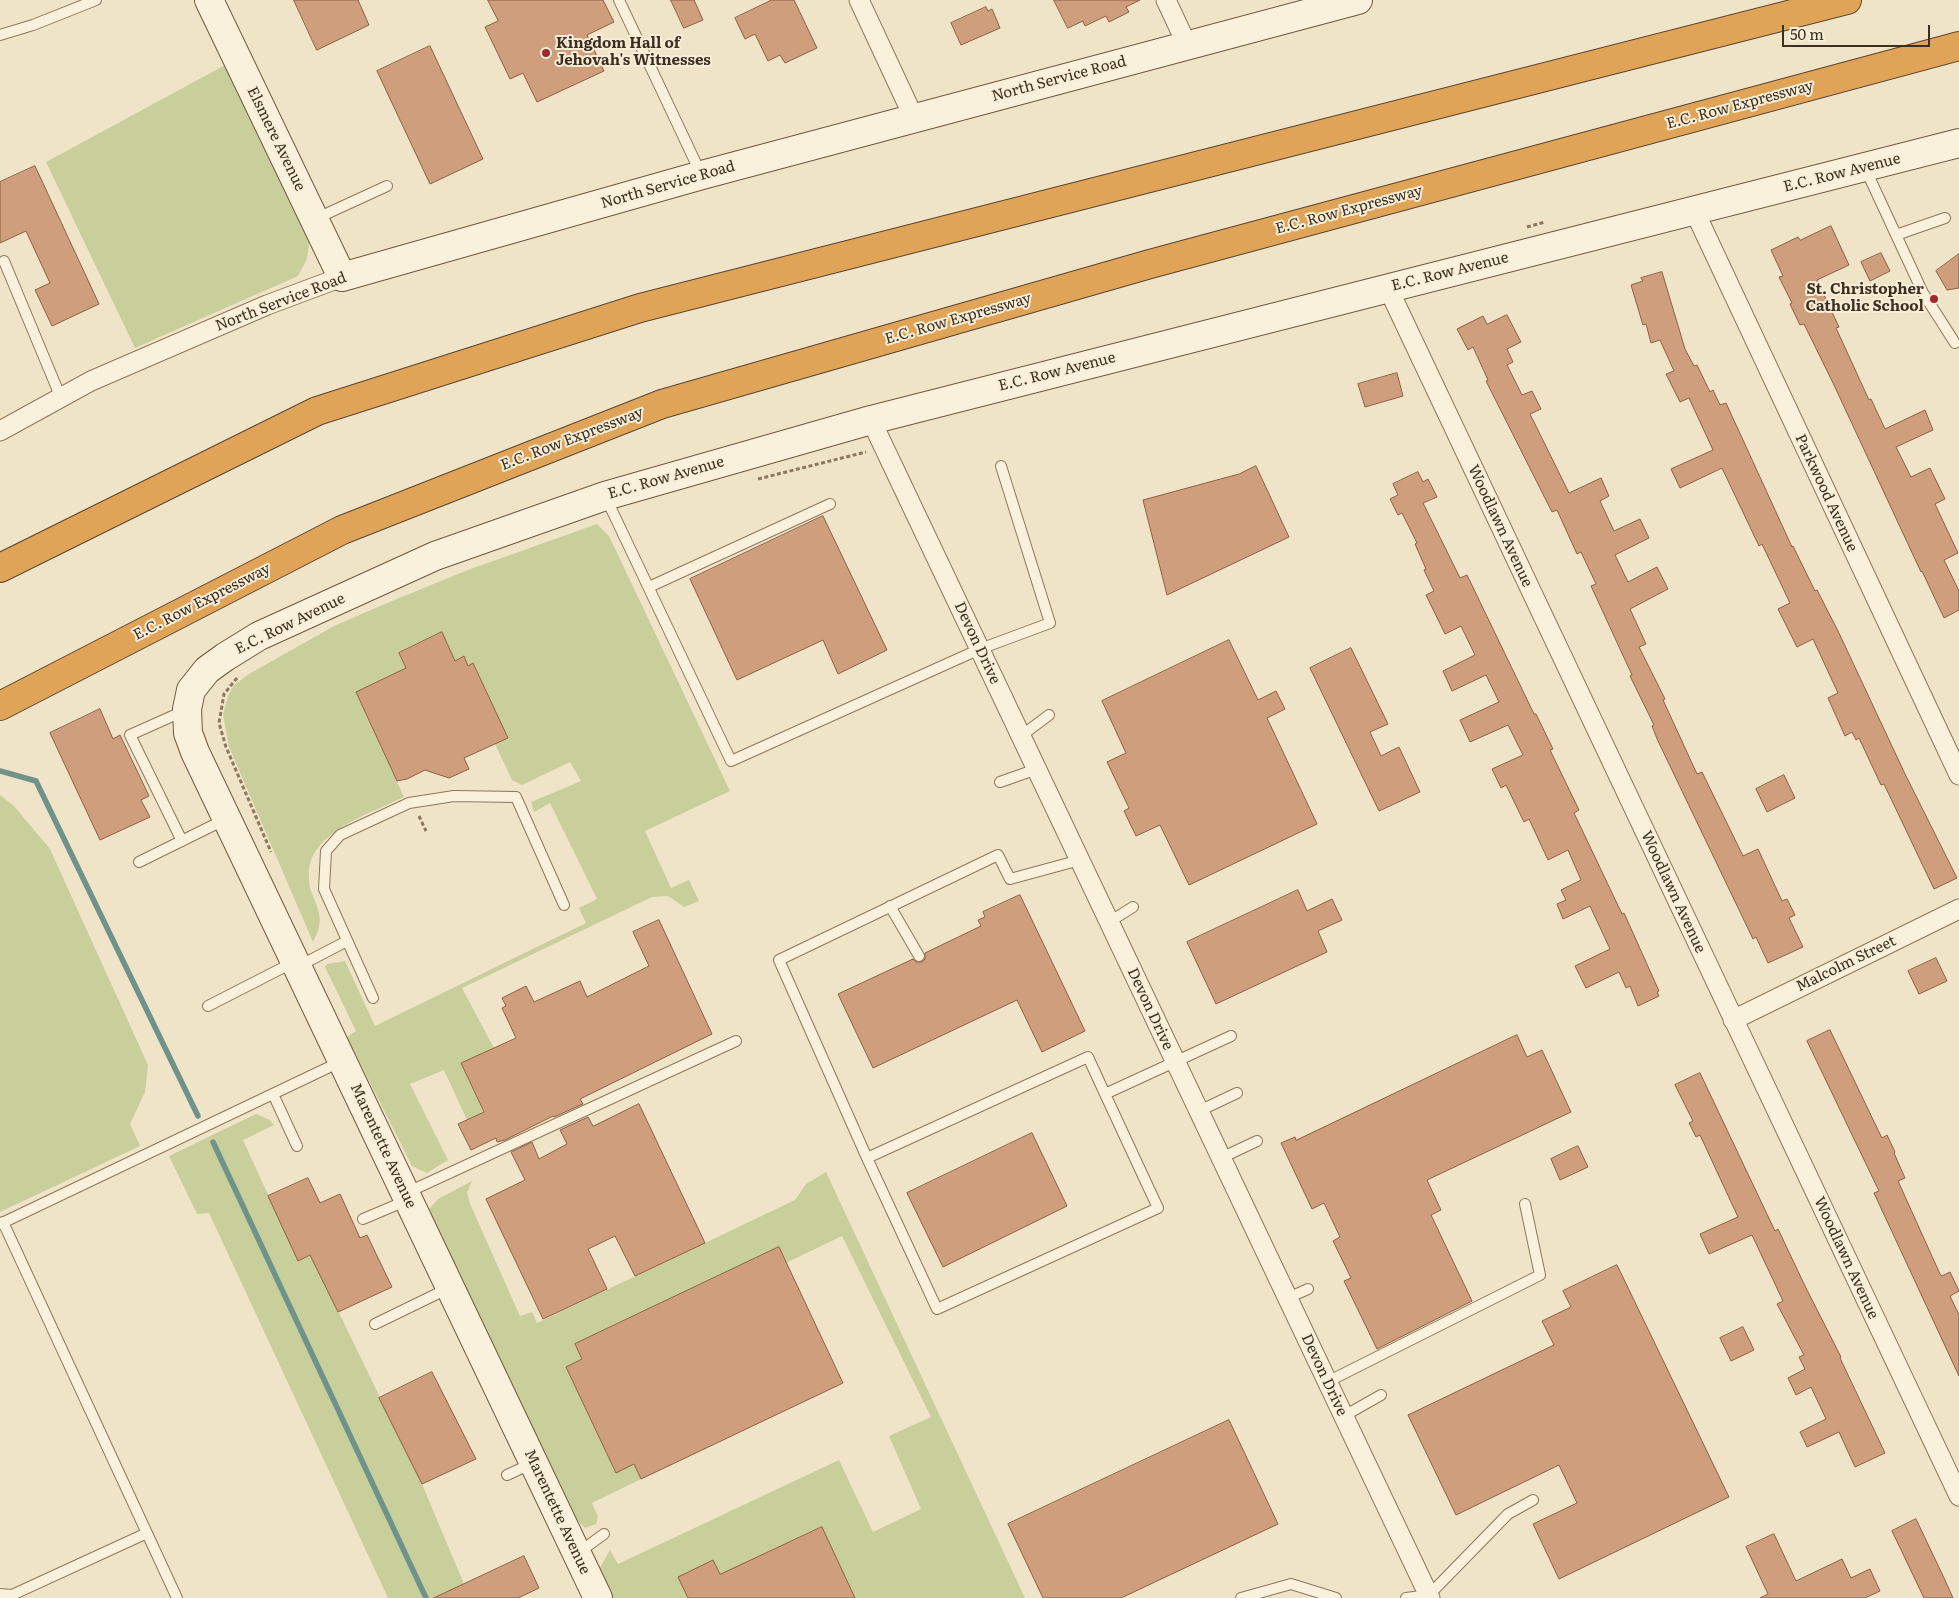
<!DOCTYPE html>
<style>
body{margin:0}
#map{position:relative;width:1959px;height:1598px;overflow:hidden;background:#f0e4c8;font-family:Literata,serif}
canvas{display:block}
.scale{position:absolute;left:1782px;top:25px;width:148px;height:22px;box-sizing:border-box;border:2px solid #3d2e20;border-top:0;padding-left:6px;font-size:15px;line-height:18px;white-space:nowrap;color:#3d2e20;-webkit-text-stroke:4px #f7eed8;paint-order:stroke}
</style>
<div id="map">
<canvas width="1959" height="1598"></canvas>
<div class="scale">50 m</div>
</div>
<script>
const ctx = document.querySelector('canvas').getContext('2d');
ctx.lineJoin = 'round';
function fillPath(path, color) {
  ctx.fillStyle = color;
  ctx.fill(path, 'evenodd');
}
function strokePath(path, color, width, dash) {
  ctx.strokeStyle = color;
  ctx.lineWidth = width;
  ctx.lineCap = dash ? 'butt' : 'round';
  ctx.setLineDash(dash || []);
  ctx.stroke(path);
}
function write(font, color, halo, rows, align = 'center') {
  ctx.font = font + ' Literata,serif';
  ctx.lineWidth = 4;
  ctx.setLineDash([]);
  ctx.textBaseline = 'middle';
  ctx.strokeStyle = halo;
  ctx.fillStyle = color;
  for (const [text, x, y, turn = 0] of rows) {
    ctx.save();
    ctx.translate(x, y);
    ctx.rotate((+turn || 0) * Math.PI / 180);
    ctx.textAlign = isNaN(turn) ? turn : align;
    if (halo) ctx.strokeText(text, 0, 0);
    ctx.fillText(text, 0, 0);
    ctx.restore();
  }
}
fillPath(new Path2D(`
 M 229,63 L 310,237 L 307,259 L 298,276 L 135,348 L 46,162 Z
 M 597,524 L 609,536 L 730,791 L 645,831 L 671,888 L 689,880 L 699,901 L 684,907 L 668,896 L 652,897 L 462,988 L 494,1048 L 461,1063 L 483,1112 L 467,1120 L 444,1070 L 410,1084 L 448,1160 L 427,1173 L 412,1166 L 347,1037 L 356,1031 L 325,967 L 327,964 L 345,961 L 375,1026 L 586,923 L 579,908 L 597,899 L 550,803 L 534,812 L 531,802 L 581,781 L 570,762 L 522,785 L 512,780 L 495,744 L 508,738 L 473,664 L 468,666 L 463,656 L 455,661 L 442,632 L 399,652 L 406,668 L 356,692 L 404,797 C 372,813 307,832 309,876 C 309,881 309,886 311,891 C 319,912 325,920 313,942 L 229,747 L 223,715 L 228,696 L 234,685 L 249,674 L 334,626 L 387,603 L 468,570 Z
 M 0,795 L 14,806 L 50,849 L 148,1065 L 145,1092 L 130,1124 L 140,1146 L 0,1212 Z
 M 256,1114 L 270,1120 L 274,1125 L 243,1140 L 298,1260 L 311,1255 L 422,1484 L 464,1584 L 459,1598 L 388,1598 L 209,1213 L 197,1214 L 169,1156 Z
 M 826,1172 L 1025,1598 L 855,1598 L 821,1527 L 720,1574 L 713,1560 L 678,1577 L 688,1598 L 609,1598 L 597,1573 L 610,1550 L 618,1564 L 839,1460 L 873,1532 L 921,1509 L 889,1436 L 931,1417 L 842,1236 L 786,1263 L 575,1344 L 582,1359 L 566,1367 L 615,1472 L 634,1464 L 641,1479 L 592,1503 L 598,1517 L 596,1524 L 585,1528 L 568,1512 L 425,1214 L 438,1199 L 472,1181 L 467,1193 L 471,1206 L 520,1316 L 532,1312 L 537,1323 L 795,1200 L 806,1184 Z`), '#c9cf9b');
strokePath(new Path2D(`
 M 0,771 L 36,781 L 198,1116
 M 213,1142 L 426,1598`), '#6f938a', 5.5);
const building = new Path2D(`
 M 294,0 L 358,0 L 369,25 L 317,50 Z
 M 488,0 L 603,0 L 614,22 L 587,35 L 604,71 L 537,102 L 523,73 L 510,79 L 485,27 L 498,21 Z
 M 671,0 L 694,0 L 703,20 L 684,28 Z
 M 772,0 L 794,0 L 817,48 L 785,63 L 780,55 L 768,61 L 755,34 L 745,39 L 735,18 Z
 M 1054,0 L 1140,0 L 1126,7 L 1129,12 L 1109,22 L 1106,16 L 1085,26 L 1083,21 L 1068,28 Z
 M 986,7 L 988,11 L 992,9 L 1000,28 L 961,45 L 951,23 Z
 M 430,46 L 483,159 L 430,184 L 377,71 Z
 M 35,166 L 99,304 L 52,326 L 35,290 L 50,283 L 26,231 L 0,243 L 0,182 Z
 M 1831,226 L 1849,265 L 1817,280 L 1839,327 L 1836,328 L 1869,400 L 1871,399 L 1885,429 L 1925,410 L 1933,430 L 1896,447 L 1911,477 L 1930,468 L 1945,499 L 1935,504 L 1958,553 L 1944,560 L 1959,591 L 1959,610 L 1944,618 L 1922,571 L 1921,572 L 1834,385 L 1804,324 L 1800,325 L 1790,304 L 1792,303 L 1779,277 L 1783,276 L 1771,250 L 1798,237 L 1800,240 Z
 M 1881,253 L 1890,271 L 1870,281 L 1861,262 Z
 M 1959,254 L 1959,288 L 1947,290 L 1936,271 Z
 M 1662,272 L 1685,349 L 1694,366 L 1697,365 L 1710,392 L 1713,390 L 1720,405 L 1726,403 L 1792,547 L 1793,546 L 1815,591 L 1817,590 L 1838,631 L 1905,774 L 1957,878 L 1934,889 L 1884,784 L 1881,785 L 1859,738 L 1856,740 L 1852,732 L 1845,736 L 1828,698 L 1838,693 L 1813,639 L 1797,647 L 1778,609 L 1790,603 L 1762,544 L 1759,546 L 1722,468 L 1680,488 L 1671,469 L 1713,450 L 1689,398 L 1680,402 L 1666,374 L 1674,371 L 1660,340 L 1651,343 L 1646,324 L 1643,325 L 1631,285 L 1643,281 L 1641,278 Z
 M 1507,315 L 1521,342 L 1507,349 L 1513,362 L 1507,365 L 1522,395 L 1532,391 L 1541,409 L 1530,414 L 1569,493 L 1601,478 L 1609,496 L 1600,501 L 1614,531 L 1640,519 L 1649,538 L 1615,555 L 1628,582 L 1657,567 L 1668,589 L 1630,609 L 1646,644 L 1639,647 L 1665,699 L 1663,700 L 1697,774 L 1702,772 L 1743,856 L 1758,849 L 1782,901 L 1787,899 L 1795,915 L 1789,918 L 1803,947 L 1768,963 L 1756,937 L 1753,939 L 1658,741 L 1652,726 L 1654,725 L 1630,676 L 1632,675 L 1591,586 L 1596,584 L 1581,552 L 1577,554 L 1557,510 L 1552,512 L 1486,381 L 1488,380 L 1473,347 L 1468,350 L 1457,329 L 1483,316 L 1487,324 Z
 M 1397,373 L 1403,396 L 1365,407 L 1358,384 Z
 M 1256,466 L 1289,537 L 1167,595 L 1143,500 L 1239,474 Z
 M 1418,472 L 1423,482 L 1428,479 L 1437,497 L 1423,503 L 1460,578 L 1467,575 L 1534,714 L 1536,714 L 1553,749 L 1550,750 L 1579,810 L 1574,813 L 1622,914 L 1624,913 L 1659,991 L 1657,992 L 1659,996 L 1638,1006 L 1630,986 L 1626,988 L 1619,972 L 1586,988 L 1575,966 L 1610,949 L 1590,906 L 1563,919 L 1557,904 L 1566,900 L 1561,890 L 1581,880 L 1568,850 L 1548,860 L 1529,819 L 1524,822 L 1506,785 L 1501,788 L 1492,769 L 1523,755 L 1508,725 L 1470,742 L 1460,720 L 1499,702 L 1486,675 L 1452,691 L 1443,671 L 1475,655 L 1461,626 L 1445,634 L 1426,595 L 1434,591 L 1424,570 L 1426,569 L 1415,544 L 1417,543 L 1402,513 L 1398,515 L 1390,499 L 1398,495 L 1393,484 Z
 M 823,516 L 887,650 L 838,674 L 823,640 L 737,680 L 690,579 Z
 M 442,632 L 455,661 L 464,656 L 468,666 L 473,663 L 508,738 L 464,758 L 469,769 L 449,778 L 425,770 L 407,779 L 397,781 L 356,692 L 406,668 L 399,653 Z
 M 1229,640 L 1258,700 L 1276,691 L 1285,709 L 1267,718 L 1317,824 L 1189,885 L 1160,825 L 1136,836 L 1124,811 L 1129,808 L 1107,762 L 1126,753 L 1102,701 Z
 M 1351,648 L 1388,724 L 1370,732 L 1381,756 L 1399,747 L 1420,792 L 1379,811 L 1310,668 Z
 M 100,709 L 113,739 L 120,735 L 149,796 L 141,800 L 150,817 L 100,840 L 50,733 Z
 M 1784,775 L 1795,798 L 1767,812 L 1756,789 Z
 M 1298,890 L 1307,911 L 1332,899 L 1342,920 L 1318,931 L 1327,952 L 1216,1004 L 1187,942 Z
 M 1020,895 L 1085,1031 L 1042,1052 L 1017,1000 L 873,1068 L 838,994 L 913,959 L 916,962 L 922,962 L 925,959 L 925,953 L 981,926 L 978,920 L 985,917 L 983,912 Z
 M 659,920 L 712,1034 L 580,1099 L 583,1104 L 554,1117 L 553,1116 L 505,1140 L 497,1142 L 496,1138 L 471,1150 L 458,1124 L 484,1112 L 461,1063 L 516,1038 L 502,1008 L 506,1006 L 502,998 L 526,986 L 534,1002 L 580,981 L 587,997 L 649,966 L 633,932 Z
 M 1936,958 L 1947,981 L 1919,994 L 1908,971 Z
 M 1830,1030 L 1878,1130 L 1882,1138 L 1887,1135 L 1895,1152 L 1894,1153 L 1905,1178 L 1898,1181 L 1940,1274 L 1942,1276 L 1950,1272 L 1959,1291 L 1950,1296 L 1959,1315 L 1959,1376 L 1874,1193 L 1879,1191 L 1807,1041 Z
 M 1517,1035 L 1527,1057 L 1542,1050 L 1571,1112 L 1427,1180 L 1441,1210 L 1431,1215 L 1472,1301 L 1377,1349 L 1344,1281 L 1351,1278 L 1333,1241 L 1340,1237 L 1324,1203 L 1312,1209 L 1281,1143 L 1295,1137 L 1296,1140 Z
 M 1700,1073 L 1775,1231 L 1778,1229 L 1805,1286 L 1841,1357 L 1840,1358 L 1885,1453 L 1855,1467 L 1839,1432 L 1807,1447 L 1800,1432 L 1826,1419 L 1811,1387 L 1796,1395 L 1788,1378 L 1805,1369 L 1799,1357 L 1804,1355 L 1777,1304 L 1783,1301 L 1752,1235 L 1709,1254 L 1700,1234 L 1738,1217 L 1700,1135 L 1696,1137 L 1689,1123 L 1693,1121 L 1675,1085 Z
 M 639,1104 L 705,1243 L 635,1276 L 615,1236 L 588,1249 L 607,1289 L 543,1319 L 486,1199 L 525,1180 L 511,1152 L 532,1142 L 539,1159 L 567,1144 L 560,1130 L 588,1117 L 593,1126 Z
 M 1032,1133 L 1067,1206 L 943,1267 L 907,1193 Z
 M 1578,1146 L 1588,1167 L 1560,1180 L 1551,1159 Z
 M 308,1178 L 320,1203 L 340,1194 L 360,1238 L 367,1235 L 392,1287 L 338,1312 L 310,1255 L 298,1261 L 268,1196 Z
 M 779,1247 L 843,1383 L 641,1479 L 634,1464 L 616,1473 L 566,1367 L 582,1359 L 575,1344 Z
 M 1617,1265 L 1729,1497 L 1559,1579 L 1533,1524 L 1577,1503 L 1559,1465 L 1456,1515 L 1408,1415 L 1554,1345 L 1542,1321 L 1571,1307 L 1563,1291 Z
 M 1743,1327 L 1754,1350 L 1731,1361 L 1720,1338 Z
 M 432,1372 L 476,1459 L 422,1484 L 379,1398 Z
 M 1229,1420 L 1278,1524 L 1121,1598 L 1043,1598 L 1008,1524 Z
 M 1916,1519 L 1944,1578 L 1953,1598 L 1924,1598 L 1892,1531 Z
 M 822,1527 L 855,1598 L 688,1598 L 678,1577 L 713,1560 L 720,1574 Z
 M 1774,1534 L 1796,1581 L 1842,1559 L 1851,1578 L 1870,1569 L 1880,1591 L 1865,1598 L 1760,1598 L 1768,1594 L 1746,1547 Z
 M 524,1556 L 539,1588 L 518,1598 L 434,1598 Z`);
fillPath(building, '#cf9f7d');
strokePath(building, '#8d5f41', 1);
const lane = new Path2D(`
 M 619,0 L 701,174
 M 0,35 L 33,25 L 96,0
 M 1865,168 L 1923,293 L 1955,343
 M 315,219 L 387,186
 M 1896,235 L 1945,218
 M 4,261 L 61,398
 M 606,498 L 731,761 L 980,649 L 1050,623 L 1001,466
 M 649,587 L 830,504
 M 1021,736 L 1049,715
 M 1000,782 L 1037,769
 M 182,841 L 130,735 L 186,710
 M 139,862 L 226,819
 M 890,906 L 919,956
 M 1109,922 L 1133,907
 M 299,966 L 347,941
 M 373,998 L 324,889 L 326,851 L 340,835 L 409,803 L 454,796 L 516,797 L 564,905
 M 208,1006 L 294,962
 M 273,1094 L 297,1146
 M 1105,1094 L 1088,1057 L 867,1158 L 937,1309 L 1158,1208 L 1105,1094 L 1231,1036
 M 1199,1111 L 1237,1093
 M 867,1158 L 779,960 L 998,855 L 1010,879 L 1080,860
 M 1221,1158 L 1257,1141
 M 406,1193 L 736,1041
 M 363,1219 L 408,1200
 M 3,1222 L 177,1598
 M 0,1224 L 342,1061
 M 1288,1298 L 1308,1289
 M 375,1324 L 449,1288
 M 1327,1382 L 1540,1275 L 1525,1204
 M 1344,1416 L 1381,1395
 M 507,1475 L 533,1463
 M 578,1553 L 604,1534
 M 0,1594 L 12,1595 L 147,1533
 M 1241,1598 L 1291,1584 L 1336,1598
 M 1406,1598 L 1429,1595 L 1508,1514 L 1533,1500`);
const street = new Path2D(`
 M 859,0 L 914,118
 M 1166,0 L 1187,45
 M 1694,210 L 1959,775
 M 1388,288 L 1959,1496
 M 871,420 L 1430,1598
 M 0,431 L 91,381 L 267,305 L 342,277
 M 1733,1020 L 1959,909`);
const secondary = new Path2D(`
 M 209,0 L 342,277 L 702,175 L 1358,0
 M 598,1598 L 195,752 L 188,733 L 187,709 L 191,690 L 207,670 L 225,657 L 259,636 L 435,556 L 605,496 L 871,420 L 1959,143`);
const highway = new Path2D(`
 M 0,568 L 317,411 L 640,308 L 1847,0
 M 0,706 L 342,530 L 662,404 L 1150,264 L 1959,46`);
strokePath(lane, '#8d765c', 12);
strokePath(street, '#8d765c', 21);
strokePath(secondary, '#6f573f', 30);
strokePath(highway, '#5b4430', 30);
strokePath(new Path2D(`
 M 1527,227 L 1545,222
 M 758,479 L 866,452
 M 237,678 L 224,694 L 219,723 L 226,747 L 271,852
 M 419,816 L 426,831`), '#8d765c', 3, [4, 2.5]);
strokePath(lane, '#faf1dc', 10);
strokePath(street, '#faf1dc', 19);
strokePath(secondary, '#faf1dc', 28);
strokePath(highway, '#e0a458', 28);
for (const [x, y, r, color] of [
 [546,53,5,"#9e2a2b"],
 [1934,299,5,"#9e2a2b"]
]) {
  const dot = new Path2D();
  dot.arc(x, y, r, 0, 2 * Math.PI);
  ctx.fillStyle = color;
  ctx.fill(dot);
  strokePath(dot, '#f7eed8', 2);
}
write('bold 15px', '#3d2e20', '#f7eed8', [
 ["Kingdom Hall of",556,44],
 ["Jehovah's Witnesses",556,61],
 ["St. Christopher",1924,290,"right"],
 ["Catholic School",1924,307,"right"]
], 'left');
write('15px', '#3d2e20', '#f7eed8', [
 ["North Service Road",1059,79,-15],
 ["E.C. Row Expressway",1740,105,-15],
 ["Elsmere Avenue",276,139,64],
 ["E.C. Row Avenue",1842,173,-14],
 ["North Service Road",668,185,-16],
 ["E.C. Row Expressway",1349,210,-15],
 ["E.C. Row Avenue",1450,272,-14],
 ["North Service Road",281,302,-21],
 ["E.C. Row Expressway",958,319,-16],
 ["E.C. Row Avenue",1057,372,-14],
 ["E.C. Row Expressway",572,439,-21],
 ["E.C. Row Avenue",666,478,-16],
 ["Parkwood Avenue",1826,493,65],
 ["Woodlawn Avenue",1500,526,65],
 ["E.C. Row Expressway",202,602,-27],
 ["E.C. Row Avenue",290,624,-26],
 ["Devon Drive",977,643,65],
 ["Woodlawn Avenue",1673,892,65],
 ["Malcolm Street",1846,964,-26],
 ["Devon Drive",1150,1009,65],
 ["Marentette Avenue",383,1146,65],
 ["Woodlawn Avenue",1846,1258,65],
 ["Devon Drive",1324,1375,65],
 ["Marentette Avenue",557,1512,65]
]);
</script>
